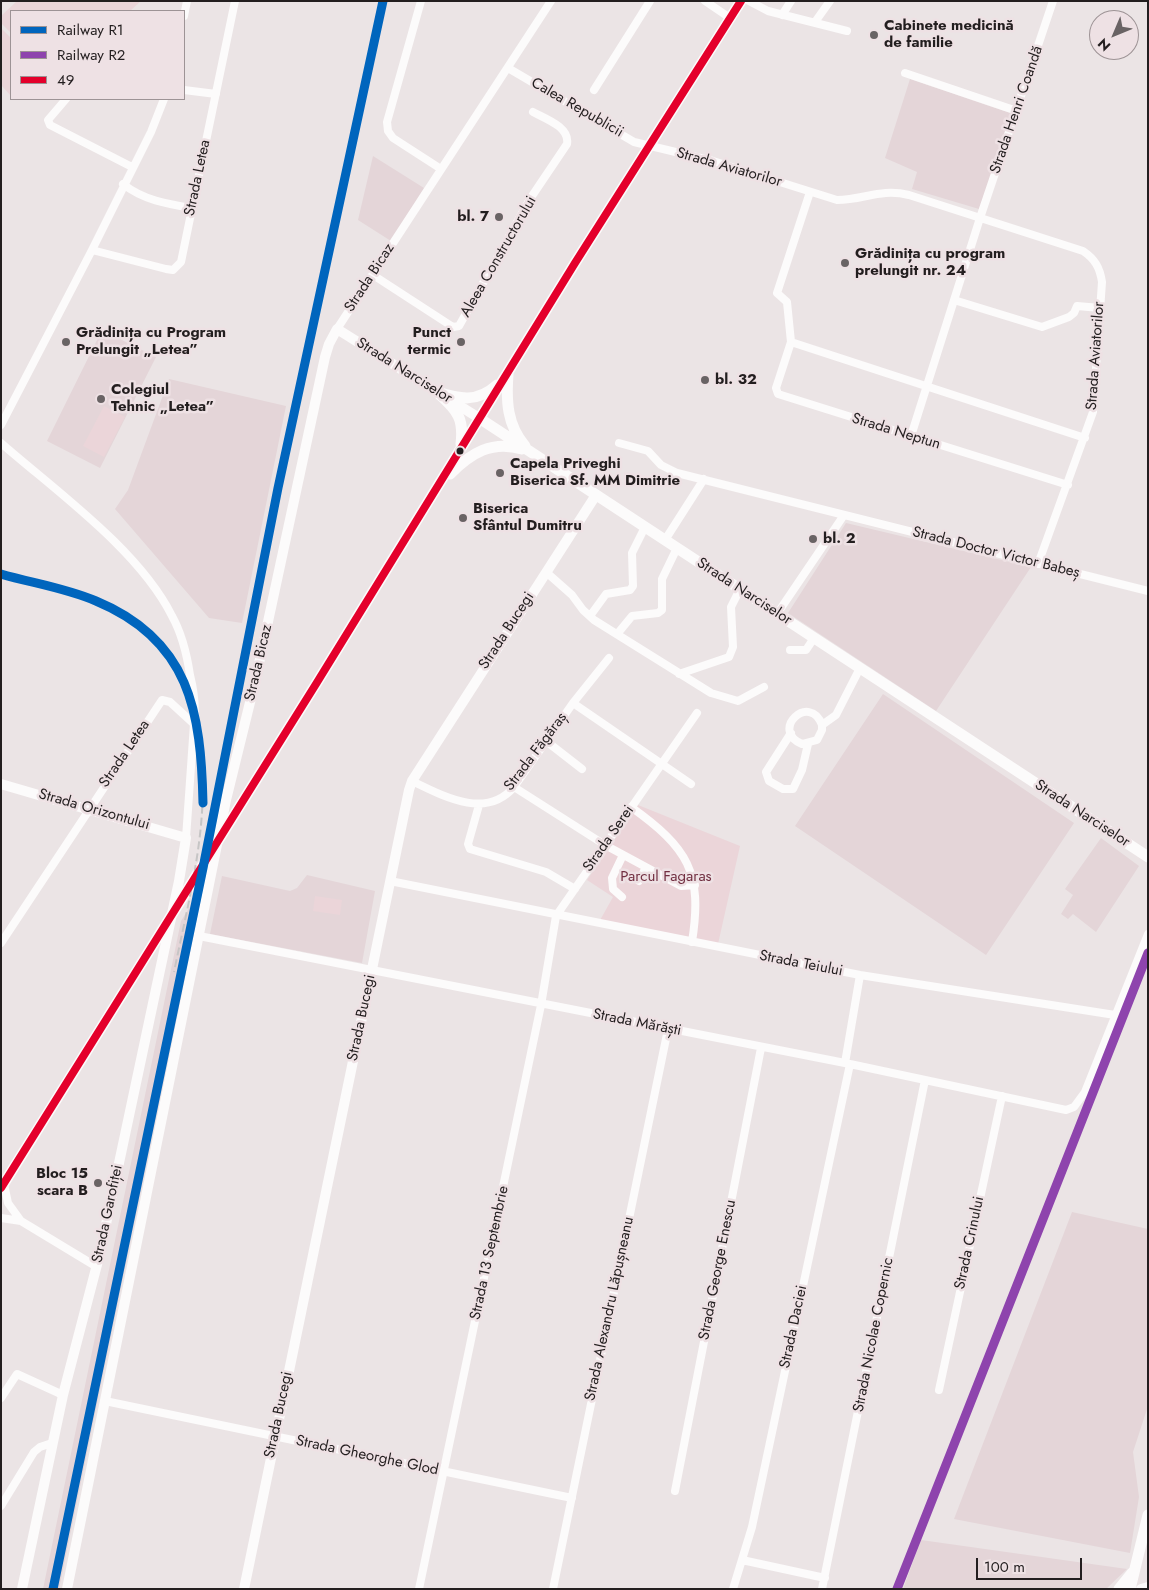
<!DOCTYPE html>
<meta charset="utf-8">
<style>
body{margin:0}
#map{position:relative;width:1149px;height:1590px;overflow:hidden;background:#ebe4e5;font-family:Jost,sans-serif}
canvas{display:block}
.frame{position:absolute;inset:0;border:2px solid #231e1f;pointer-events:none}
.legend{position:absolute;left:10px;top:10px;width:175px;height:90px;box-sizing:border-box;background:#eee1e4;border:1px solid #9d9395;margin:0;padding:6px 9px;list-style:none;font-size:15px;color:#231e1f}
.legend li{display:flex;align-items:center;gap:10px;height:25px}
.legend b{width:25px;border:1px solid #9d9395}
.north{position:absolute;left:1089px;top:10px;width:50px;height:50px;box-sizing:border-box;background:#eee1e4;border:1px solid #9d9395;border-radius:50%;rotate:225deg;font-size:14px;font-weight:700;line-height:20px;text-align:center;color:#231e1f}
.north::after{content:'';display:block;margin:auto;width:18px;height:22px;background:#696364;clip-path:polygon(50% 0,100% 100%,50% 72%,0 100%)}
.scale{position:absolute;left:976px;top:1558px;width:106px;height:22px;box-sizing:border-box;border:2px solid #231e1f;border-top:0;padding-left:6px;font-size:15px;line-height:18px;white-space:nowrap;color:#231e1f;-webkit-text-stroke:4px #eee1e4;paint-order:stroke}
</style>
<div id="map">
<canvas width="1149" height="1590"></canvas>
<div class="frame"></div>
<ul class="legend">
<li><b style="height:6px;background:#0065bd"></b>Railway R1</li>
<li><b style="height:6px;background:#8e44ad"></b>Railway R2</li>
<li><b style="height:6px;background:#e4002b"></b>49</li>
</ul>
<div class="north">N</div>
<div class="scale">100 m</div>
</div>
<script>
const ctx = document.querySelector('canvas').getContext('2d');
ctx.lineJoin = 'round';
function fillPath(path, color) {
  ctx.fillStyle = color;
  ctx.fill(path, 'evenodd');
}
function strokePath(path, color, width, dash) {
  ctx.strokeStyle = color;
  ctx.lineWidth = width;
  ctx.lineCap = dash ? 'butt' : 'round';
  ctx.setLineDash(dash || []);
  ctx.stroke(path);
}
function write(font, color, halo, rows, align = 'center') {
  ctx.font = font + ' Jost,sans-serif';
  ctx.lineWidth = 5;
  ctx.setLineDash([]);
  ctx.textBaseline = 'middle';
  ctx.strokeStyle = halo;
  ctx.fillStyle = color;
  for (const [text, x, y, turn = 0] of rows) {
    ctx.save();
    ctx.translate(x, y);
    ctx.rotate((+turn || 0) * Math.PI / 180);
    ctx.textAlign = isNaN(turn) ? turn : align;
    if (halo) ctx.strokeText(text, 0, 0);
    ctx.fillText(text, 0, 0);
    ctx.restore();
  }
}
fillPath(new Path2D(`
 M 910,79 L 1013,114 L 979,209 L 912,189 L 917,172 L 885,158 Z
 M 373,156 L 424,188 L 391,241 L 358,220 Z
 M 102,330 L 156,357 L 100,468 L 47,441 Z
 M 169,379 L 286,406 L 242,623 L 209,618 L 115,509 L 128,490 Z
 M 846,523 L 1031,567 L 936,711 L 788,613 Z
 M 883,694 L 1074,823 L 986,955 L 795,826 Z
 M 1101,838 L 1139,866 L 1096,932 L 1073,914 L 1068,919 L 1061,914 L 1073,895 L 1065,889 Z
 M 307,875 L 375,891 L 362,963 L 210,934 L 222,876 L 290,891 L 297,888 Z
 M 204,884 L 59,1589 L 43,1589 L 181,921 Z
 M 1072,1212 L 1148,1229 L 1148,1406 L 1133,1452 L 1139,1497 L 1130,1553 L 954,1519 Z
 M 921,1540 L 1127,1569 L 1106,1589 L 903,1589 Z`), '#e4d5d8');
fillPath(new Path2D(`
 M 17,1 L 141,1 L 130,11 L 11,11 L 11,33 L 1,23 L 1,16 Z
 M 1,28 L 11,38 L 11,96 L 1,85 Z
 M 104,406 L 125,417 L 104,457 L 83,446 Z
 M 638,805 L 740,846 L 718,944 L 599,922 L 613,897 L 587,880 Z
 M 315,896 L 342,900 L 340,915 L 313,911 Z`), '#ebd5d9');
strokePath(new Path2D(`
 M 421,1 L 387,122 L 388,131 L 393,138 L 441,169
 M 705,1 L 730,18
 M 749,1 L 768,11 L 847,31
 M 782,15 L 791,1
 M 184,16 L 187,1
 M 815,22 L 830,1
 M 508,68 L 634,142 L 713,161 L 837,200 C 864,200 880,188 909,195 L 1083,251 C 1095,259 1100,268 1102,282 L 1093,412 L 1038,564
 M 905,73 L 1017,111
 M 184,90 L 216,94
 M 594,90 L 650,1
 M 66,99 L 48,120 L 50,125 L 132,167
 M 123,184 C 143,200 167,204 192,208
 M 810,192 L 777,293 L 787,302 L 791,342 L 776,388 L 778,394 L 1068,485
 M 92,250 L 166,269 L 173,270 L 181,262 L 235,1
 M 373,275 L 453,327 L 459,326 L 530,199 L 567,144 C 570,127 546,119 533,112
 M 954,300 L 1042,327 L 1069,317 L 1074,313 L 1077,306 L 1100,308
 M 337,329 L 551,1
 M 791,342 L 1085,438
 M 1,425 L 92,250 L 151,132 L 164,99
 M 911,436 L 980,218 L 1053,1
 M 1,443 C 57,492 139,550 172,616 C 182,634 187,655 190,675 C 194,691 196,708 194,724
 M 619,443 L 648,451 L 661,465 L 677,473 L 1148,591
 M 665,540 L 704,479
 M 546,572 L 572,595 L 583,610 L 594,620 L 711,693 L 738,701 L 764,687
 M 777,614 L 844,515
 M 590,616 L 606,594 L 630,590 L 633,586 L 632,553 L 645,527
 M 618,633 L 632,616 L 658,613 L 662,610 L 662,579 L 677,548
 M 790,650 L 806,650 L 814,638
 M 679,674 L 729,657 L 733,647 L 731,607 L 740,589
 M 573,703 L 691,784
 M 822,725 C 810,692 769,730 802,744 L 817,740 L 822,730 L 822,725 L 836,715 L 860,668
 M 791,733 L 766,772 L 769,781 L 783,789 L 793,789 L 802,770 L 808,744
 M 546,741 L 582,769
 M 412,781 C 443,796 486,820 514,787 L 573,703 L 609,658
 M 514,787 L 605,845 L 681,886 L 695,885
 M 479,805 L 468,844 L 470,849 L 546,872 L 575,889
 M 631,807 C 688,848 703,872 692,942
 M 390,881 L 860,975 L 1115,1015
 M 639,881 L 646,867
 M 622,897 L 613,889 L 612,878 L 623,855
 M 199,936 L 850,1064 L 1066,1110 L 1074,1107 L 1085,1092 L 1148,934
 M 1,943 L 162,700 L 170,702 L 194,724 L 186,838
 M 845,1063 L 860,975
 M 4,1184 L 8,1203 L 21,1221 L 97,1267
 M 1,1218 L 21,1221
 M 939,1390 L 1002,1096
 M 1,1398 L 17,1374 L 63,1395
 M 105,1401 L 572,1498
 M 675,1491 L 761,1048
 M 1,1506 L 34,1452 L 40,1447 L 52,1443
 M 742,1560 L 825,1578
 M 419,1589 L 541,1005 L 556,916 L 697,713
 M 553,1589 L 668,1029
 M 733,1589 L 752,1527 L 850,1064
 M 822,1589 L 925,1080`), '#fcfbfb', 8);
strokePath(new Path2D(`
 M 1,784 L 186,838 L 179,881 L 99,1257 L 63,1395 L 22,1589
 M 67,1589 L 226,800 L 255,682 L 325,357 L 329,344 L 337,329 L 479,418
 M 244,1589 L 409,790 L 412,781 L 596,495
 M 1141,1589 L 1148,1587`), '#fcfbfb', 10);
strokePath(new Path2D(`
 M 508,374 C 506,401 507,425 525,446
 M 437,392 C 460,399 477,403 497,385
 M 439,394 C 458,411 464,419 461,444
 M 479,418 L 1148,857
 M 450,474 C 471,453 492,440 522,449
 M 1,1188 L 316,684 L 575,263 L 741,1
 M 1119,1589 L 1132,1573
 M 1130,1589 L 1148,1515`), '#fcfbfb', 11);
strokePath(new Path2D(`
 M 1,574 C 38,584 79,591 113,609 C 130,618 148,630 162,644 C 175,658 182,676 188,694 C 220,788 193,879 174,972
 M 53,1589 L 203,868 L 278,488 L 383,1
 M 897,1589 L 1148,953`), '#c6c5c5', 2, [8, 4]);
strokePath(new Path2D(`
 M 1,1188 L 316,684 L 575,263 L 741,1`), '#e4002b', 8);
strokePath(new Path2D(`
 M 1,574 C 32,583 66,588 96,601 C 190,640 201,712 203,803
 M 53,1589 L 203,868 L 278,488 L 383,1`), '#0065bd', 9);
strokePath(new Path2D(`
 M 897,1589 L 1148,953`), '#8e44ad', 9);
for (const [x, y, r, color] of [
 [874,35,5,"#696364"],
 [499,217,5,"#696364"],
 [845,263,5,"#696364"],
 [66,342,5,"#696364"],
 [461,342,5,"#696364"],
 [705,380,5,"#696364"],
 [101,399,5,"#696364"],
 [460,451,4.5,"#231e1f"],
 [500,473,5,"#696364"],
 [463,518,5,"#696364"],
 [813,539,5,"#696364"],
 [98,1183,5,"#696364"]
]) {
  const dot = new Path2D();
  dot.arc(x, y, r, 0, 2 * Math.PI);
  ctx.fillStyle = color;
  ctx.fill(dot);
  strokePath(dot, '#eee1e4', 2);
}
write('bold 15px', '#231e1f', '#eee1e4', [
 ["Cabinete medicină",884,26],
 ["de familie",884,43],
 ["bl. 7",489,217,"right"],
 ["Grădinița cu program",855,254],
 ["prelungit nr. 24",855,271],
 ["Grădinița cu Program",76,333],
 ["Prelungit „Letea”",76,350],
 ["Punct",451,333,"right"],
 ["termic",451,350,"right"],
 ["bl. 32",715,380],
 ["Colegiul",111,390],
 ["Tehnic „Letea”",111,407],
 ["Capela Priveghi",510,464],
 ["Biserica Sf. MM Dimitrie",510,481],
 ["Biserica",473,509],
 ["Sfântul Dumitru",473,526],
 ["bl. 2",823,539],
 ["Bloc 15",88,1174,"right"],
 ["scara B",88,1191,"right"]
], 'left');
write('15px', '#231e1f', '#eee1e4', [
 ["Calea Republicii",577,108,30],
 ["Strada Henri Coandă",1017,110,-71],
 ["Strada Aviatorilor",729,168,16],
 ["Strada Letea",198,178,-78],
 ["Aleea Constructorului",499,257,-60],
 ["Strada Bicaz",370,278,-57],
 ["Strada Aviatorilor",1096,356,-86],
 ["Strada Narciselor",404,371,32],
 ["Strada Neptun",896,432,17],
 ["Strada Doctor Victor Babeș",996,553,14],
 ["Strada Narciselor",744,592,33],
 ["Strada Bucegi",507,631,-57],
 ["Strada Bicaz",259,663,-77],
 ["Strada Făgăraș",536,752,-53],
 ["Strada Letea",125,754,-56],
 ["Strada Orizontului",94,810,16],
 ["Strada Narciselor",1082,814,33],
 ["Strada Serei",609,839,-55],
 ["Strada Teiului",801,964,11],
 ["Strada Bucegi",362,1018,-78],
 ["Strada Mărăști",637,1023,11],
 ["Strada Garofiței",108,1214,-78],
 ["Strada Crinului",970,1243,-78],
 ["Strada 13 Septembrie",490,1253,-78],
 ["Strada George Enescu",718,1270,-79],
 ["Strada Alexandru Lăpușneanu",610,1309,-78],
 ["Strada Daciei",794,1327,-78],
 ["Strada Nicolae Copernic",874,1335,-79],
 ["Strada Bucegi",279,1415,-78],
 ["Strada Gheorghe Glod",367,1456,12]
]);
write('15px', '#723042', '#eee1e4', [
 ["Parcul Fagaras",666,877]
]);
</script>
